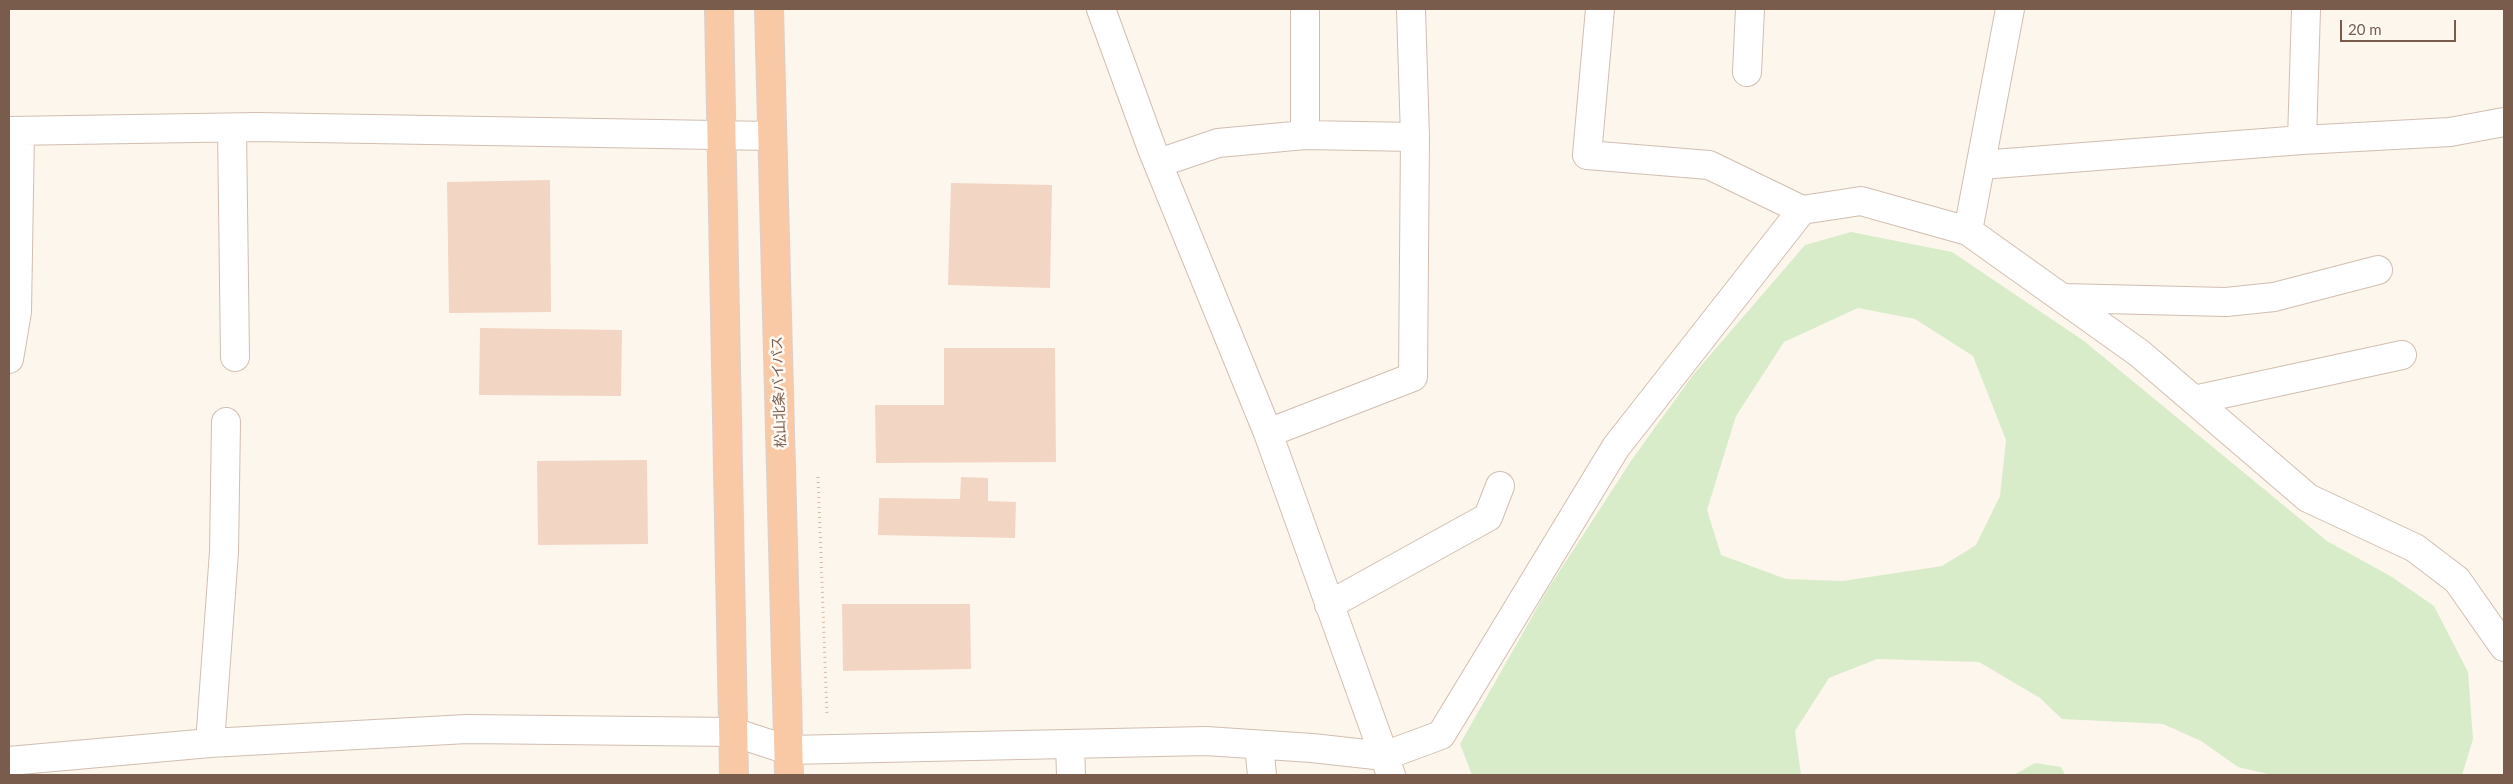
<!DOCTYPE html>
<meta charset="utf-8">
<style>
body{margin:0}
#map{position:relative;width:2513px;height:784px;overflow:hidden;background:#fdf6ec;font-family:Lato,sans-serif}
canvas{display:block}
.frame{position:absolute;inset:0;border:10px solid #7a5c4d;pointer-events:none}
.scale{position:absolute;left:2340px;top:20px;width:116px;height:22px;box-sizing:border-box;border:2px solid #7a5c4d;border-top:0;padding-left:6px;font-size:15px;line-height:18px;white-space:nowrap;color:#7a5c4d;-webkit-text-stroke:4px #fffaf3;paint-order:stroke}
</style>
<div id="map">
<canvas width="2513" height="784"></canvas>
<div class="frame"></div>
<div class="scale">20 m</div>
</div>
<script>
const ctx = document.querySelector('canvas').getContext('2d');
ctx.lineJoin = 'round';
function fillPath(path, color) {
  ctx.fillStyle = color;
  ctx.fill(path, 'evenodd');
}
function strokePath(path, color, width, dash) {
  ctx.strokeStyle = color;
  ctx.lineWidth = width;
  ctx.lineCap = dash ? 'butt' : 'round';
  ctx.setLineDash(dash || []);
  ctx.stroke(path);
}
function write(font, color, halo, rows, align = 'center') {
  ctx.font = font + ' Lato,"Noto Sans JP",sans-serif';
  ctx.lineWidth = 5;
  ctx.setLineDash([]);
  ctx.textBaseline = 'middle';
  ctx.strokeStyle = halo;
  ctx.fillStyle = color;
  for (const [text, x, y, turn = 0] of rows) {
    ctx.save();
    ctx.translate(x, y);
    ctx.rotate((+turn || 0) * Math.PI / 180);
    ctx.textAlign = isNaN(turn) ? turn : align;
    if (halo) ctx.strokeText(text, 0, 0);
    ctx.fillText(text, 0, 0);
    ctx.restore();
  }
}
fillPath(new Path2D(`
 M 1851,232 L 1952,252 L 2084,341 L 2327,541 L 2392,577 L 2434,606 L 2468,672 L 2473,739 L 2462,775 L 2272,775 L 2238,767 L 2201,741 L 2163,724 L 2062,719 L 2040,698 L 1979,662 L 1877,659 L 1829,678 L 1795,731 L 1801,775 L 1472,775 L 1460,744 L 1546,592 L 1633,458 L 1693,375 L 1805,245 ZM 1858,308 L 1915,319 L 1973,356 L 2006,440 L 2000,496 L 1976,545 L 1942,566 L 1843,581 L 1786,579 L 1721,555 L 1707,510 L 1736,416 L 1784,342 Z
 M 2035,763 L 2061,767 L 2065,775 L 2014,775 Z`), '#d8ecc9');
fillPath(new Path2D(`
 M 550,180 L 551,312 L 449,313 L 447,182 Z
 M 951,183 L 1052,185 L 1050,288 L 948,285 Z
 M 480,328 L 622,330 L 621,396 L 479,395 Z
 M 944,348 L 1055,348 L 1056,462 L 876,463 L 875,405 L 944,405 Z
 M 647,460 L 648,544 L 538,545 L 537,461 Z
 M 961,477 L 988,478 L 988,501 L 1016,502 L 1015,538 L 878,535 L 879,498 L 960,499 Z
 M 842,604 L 970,604 L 971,669 L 843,671 Z`), '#f3d5c3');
const minor = new Path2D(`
 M 1101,9 L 1152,149 L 1268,433 L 1391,775
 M 1305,9 L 1305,135
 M 1600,9 L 1587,155 L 1709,165 L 1802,210
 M 1747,72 L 1750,9
 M 232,128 L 235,357
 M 9,131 L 257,127 L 772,136
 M 2302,140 L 2306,9
 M 1159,163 L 1218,143 L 1305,135 L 1415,137
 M 1981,165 L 2302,140 L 2450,132 L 2504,122
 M 1968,231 L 2139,353 L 2308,498 L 2415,548 L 2457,580 L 2504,647
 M 2063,298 L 2226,302 L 2274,297 L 2378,270
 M 9,359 L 17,312 L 20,131
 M 2194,400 L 2402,355
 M 1268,433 L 1413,377 L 1415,137 L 1411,9
 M 1329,605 L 1488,517 L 1500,486
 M 210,743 L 224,552 L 226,422
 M 1070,744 L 1071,775
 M 1259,745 L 1262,775
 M 9,761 L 210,743 L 467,729 L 733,732 L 788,750 L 1206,741 L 1312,748 L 1384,756 L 1441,735 L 1616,447 L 1802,210 L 1861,201 L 1968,231 L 2010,9`);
const trunk = new Path2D(`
 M 719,9 L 734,775
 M 769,9 L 789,775`);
strokePath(minor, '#d1beb0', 30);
strokePath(trunk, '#dad1cd', 30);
strokePath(new Path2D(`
 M 818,477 L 827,715`), '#d9b8a5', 3, [1, 4]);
strokePath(minor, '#fff', 28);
strokePath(trunk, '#f9c8a4', 28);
write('14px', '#7a5c4d', '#fffaf3', [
 ["松山北条バイパス",779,392,-92]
]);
</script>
